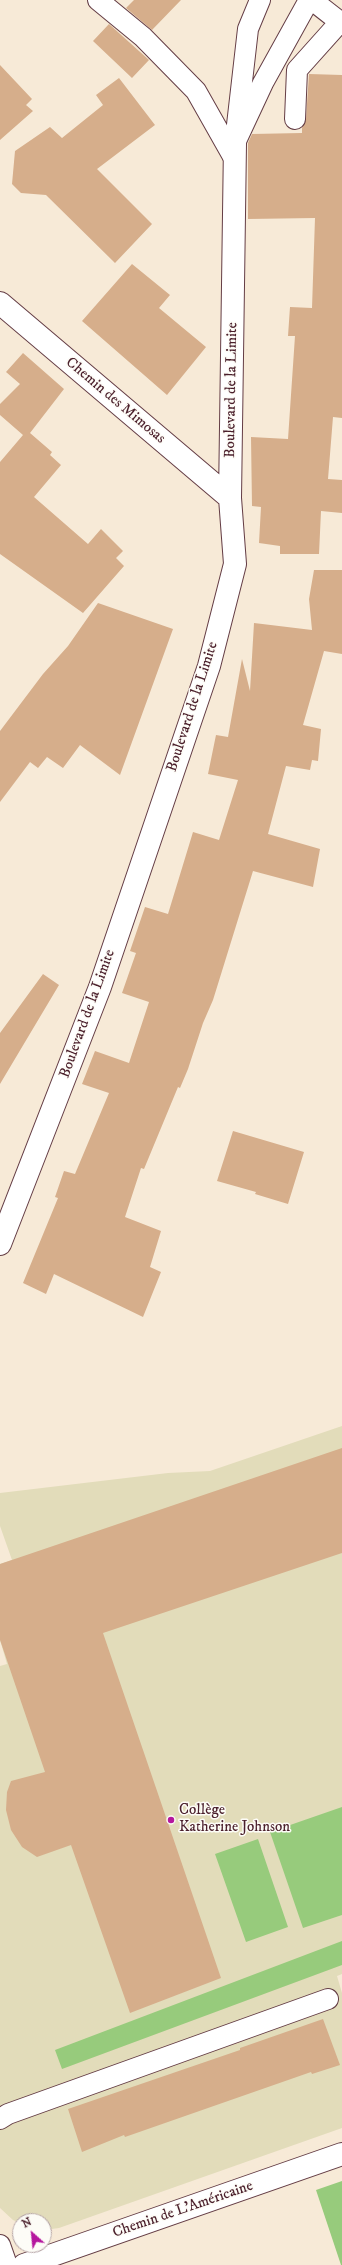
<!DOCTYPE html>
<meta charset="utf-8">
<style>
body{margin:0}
#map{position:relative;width:342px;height:2265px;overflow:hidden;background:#f7ead7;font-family:"IM FELL DW Pica",serif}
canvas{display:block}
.north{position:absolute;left:12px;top:2213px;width:40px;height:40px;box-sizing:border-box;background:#fdfcf7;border:1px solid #b5a4a5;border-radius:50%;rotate:333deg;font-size:11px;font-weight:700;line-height:16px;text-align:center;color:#4a1f2b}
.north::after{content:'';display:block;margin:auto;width:14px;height:18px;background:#b5179e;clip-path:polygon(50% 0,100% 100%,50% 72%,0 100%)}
</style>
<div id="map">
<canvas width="342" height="2265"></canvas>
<div class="north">N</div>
</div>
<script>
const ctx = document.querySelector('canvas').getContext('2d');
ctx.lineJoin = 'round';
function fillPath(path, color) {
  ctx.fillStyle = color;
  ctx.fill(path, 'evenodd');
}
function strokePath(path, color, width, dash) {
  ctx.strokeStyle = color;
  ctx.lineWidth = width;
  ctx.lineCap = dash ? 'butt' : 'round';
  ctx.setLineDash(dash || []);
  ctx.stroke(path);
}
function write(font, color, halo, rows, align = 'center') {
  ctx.font = font + ' "IM FELL DW Pica",serif';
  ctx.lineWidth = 3;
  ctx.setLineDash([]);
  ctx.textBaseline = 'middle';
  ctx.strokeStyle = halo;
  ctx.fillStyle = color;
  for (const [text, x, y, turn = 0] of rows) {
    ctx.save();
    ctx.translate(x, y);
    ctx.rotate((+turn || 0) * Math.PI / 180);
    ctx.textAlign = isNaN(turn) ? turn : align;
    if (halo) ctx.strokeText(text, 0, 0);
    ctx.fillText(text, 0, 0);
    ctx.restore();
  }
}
fillPath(new Path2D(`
 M 342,1426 L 342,1974 L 337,1976 L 342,1993 L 342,2128 L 59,2228 L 44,2230 L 44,2221 L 20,2221 L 20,2223 L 13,2220 L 0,2208 L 0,1666 L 7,1664 L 0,1640 L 0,1564 L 12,1560 L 0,1526 L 0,1493 L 168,1473 L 210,1471 Z`), '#e2dcba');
fillPath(new Path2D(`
 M 342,1807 L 342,1915 L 303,1928 L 270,1832 Z
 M 258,1839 L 288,1927 L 246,1942 L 215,1854 Z
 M 342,1941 L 342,1965 L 62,2069 L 55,2050 Z
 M 342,2181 L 342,2265 L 341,2265 L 316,2190 Z`), '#97cb7c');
fillPath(new Path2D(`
 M 134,0 L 181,0 L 152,30 L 126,8 Z
 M 109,24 L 149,60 L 132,78 L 93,41 Z
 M 0,65 L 32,99 L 26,105 L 33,111 L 0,140 Z
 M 309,74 L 342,75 L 342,418 L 333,417 L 328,479 L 342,480 L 342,513 L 321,511 L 319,554 L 280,554 L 280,546 L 259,543 L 261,507 L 252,506 L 251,437 L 288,439 L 295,336 L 288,336 L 290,307 L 312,308 L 315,218 L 248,219 L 248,143 L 252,134 L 302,133 L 302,128 L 306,119 Z
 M 119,78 L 155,125 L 97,169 L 152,224 L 115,263 L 46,195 L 21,193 L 12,184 L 15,151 L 50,127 L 62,138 L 103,105 L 96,95 Z
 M 132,264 L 170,295 L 159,308 L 206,347 L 167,395 L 82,321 Z
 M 23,353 L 64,389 L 30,433 L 52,452 L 50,455 L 61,465 L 34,497 L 88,544 L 101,529 L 123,551 L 116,558 L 124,566 L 83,613 L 0,554 L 0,462 L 23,435 L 0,415 L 0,404 L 20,384 L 6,372 Z
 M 314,570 L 342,570 L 342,654 L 324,651 L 303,725 L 321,729 L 318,761 L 312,760 L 310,770 L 286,766 L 268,834 L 320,849 L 313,887 L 253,871 L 213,1000 L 203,1023 L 188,1069 L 180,1088 L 178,1087 L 144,1169 L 141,1168 L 125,1217 L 161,1231 L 150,1267 L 161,1272 L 143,1317 L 54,1274 L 46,1294 L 23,1283 L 58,1198 L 55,1197 L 64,1171 L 75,1174 L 109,1093 L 82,1084 L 95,1051 L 129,1063 L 149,1002 L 122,993 L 136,953 L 130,951 L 145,907 L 168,914 L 193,832 L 219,840 L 238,780 L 208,774 L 216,735 L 228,737 L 242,659 L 250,691 L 254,623 L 312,630 L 309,599 Z
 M 98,603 L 173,629 L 120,775 L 80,745 L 63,768 L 47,757 L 38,768 L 30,762 L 0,802 L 0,731 L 43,674 L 68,646 Z
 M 43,974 L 59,985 L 0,1084 L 0,1033 Z
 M 233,1131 L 304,1152 L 288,1204 L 255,1194 L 256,1192 L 217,1181 Z
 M 342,1448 L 342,1553 L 103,1633 L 221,1978 L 130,2013 L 71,1845 L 37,1857 L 22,1847 L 11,1830 L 6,1810 L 7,1792 L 11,1781 L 45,1772 L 0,1640 L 0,1564 Z
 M 323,2019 L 340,2065 L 312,2074 L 311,2072 L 125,2137 L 124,2135 L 82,2152 L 68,2109 L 240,2050 L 240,2048 Z`), '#d6ae8b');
const lane = new Path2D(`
 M 98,0 L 143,37 L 196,91 L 235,160
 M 295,119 L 297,70 L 340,22 L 312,0
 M 237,125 L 248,29 L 260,0
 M 235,143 L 263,83 L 309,0
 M 0,2119 L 8,2114 L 328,1999
 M 0,2245 L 7,2265`);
const street = new Path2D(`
 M 0,303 L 230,498
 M 0,1244 L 100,987 L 209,666 L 235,564 L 230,498 L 235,143
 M 24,2265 L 342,2154`);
strokePath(lane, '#643d45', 22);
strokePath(street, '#643d45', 24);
strokePath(lane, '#fff', 20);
strokePath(street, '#fff', 22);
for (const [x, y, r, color] of [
 [171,1820,4,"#b5179e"]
]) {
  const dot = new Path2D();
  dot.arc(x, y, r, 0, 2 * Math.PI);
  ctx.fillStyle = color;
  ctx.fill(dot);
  strokePath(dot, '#fdfcf7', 1.5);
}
write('15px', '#4a1f2b', '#fdfcf7', [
 ["Boulevard de la Limite",232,390,-89],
 ["Chemin des Mimosas",115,401,40],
 ["Boulevard de la Limite",193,707,-72],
 ["Boulevard de la Limite",88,1014,-70],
 ["Chemin de L'Américaine",183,2210,-19]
]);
write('15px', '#4a1f2b', '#fdfcf7', [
 ["Collège",179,1811],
 ["Katherine Johnson",179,1828]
], 'left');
</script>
